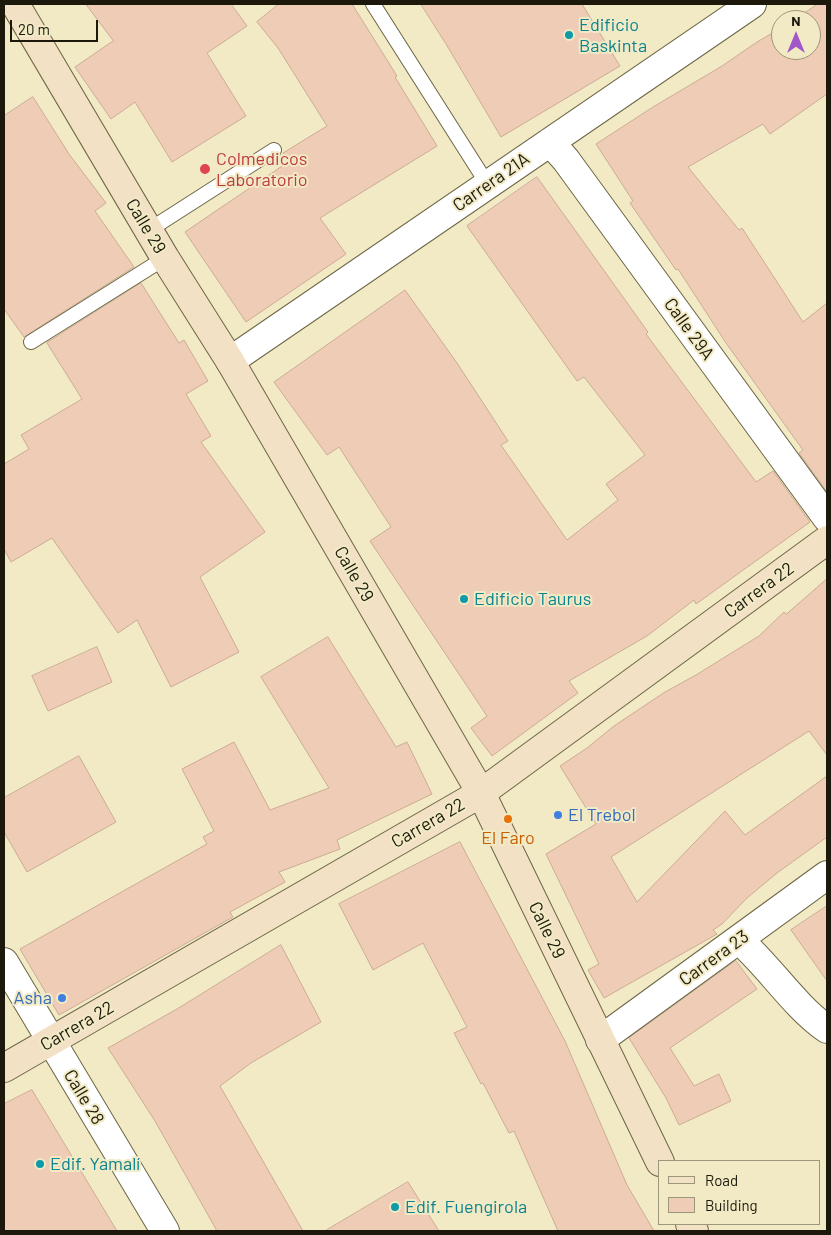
<!DOCTYPE html>
<meta charset="utf-8">
<style>
body{margin:0}
#map{position:relative;width:831px;height:1235px;overflow:hidden;background:#f1eac5;font-family:Barlow,sans-serif}
canvas{display:block}
.frame{position:absolute;inset:0;border:5px solid #1c190c;pointer-events:none}
.legend{position:absolute;left:658px;top:1160px;width:162px;height:65px;box-sizing:border-box;background:#f1eac5;border:1px solid #9c967b;margin:0;padding:6px 9px;list-style:none;font-size:15px;color:#1c190c}
.legend li{display:flex;align-items:center;gap:10px;height:25px}
.legend b{width:25px;border:1px solid #9c967b}
.north{position:absolute;left:771px;top:10px;width:50px;height:50px;box-sizing:border-box;background:#f1eac5;border:1px solid #9c967b;border-radius:50%;rotate:0deg;font-size:14px;font-weight:700;line-height:20px;text-align:center;color:#1c190c}
.north::after{content:'';display:block;margin:auto;width:18px;height:22px;background:#a257c9;clip-path:polygon(50% 0,100% 100%,50% 72%,0 100%)}
.scale{position:absolute;left:10px;top:20px;width:88px;height:22px;box-sizing:border-box;border:2px solid #1c190c;border-top:0;padding-left:6px;font-size:15px;line-height:18px;white-space:nowrap;color:#1c190c;-webkit-text-stroke:4px #f1eac5;paint-order:stroke}
</style>
<div id="map">
<canvas width="831" height="1235"></canvas>
<div class="frame"></div>
<ul class="legend">
<li><b style="height:6px;background:#f3e1c6"></b>Road</li>
<li><b style="height:14px;background:#eeccb6"></b>Building</li>
</ul>
<div class="north">N</div>
<div class="scale">20 m</div>
</div>
<script>
const ctx = document.querySelector('canvas').getContext('2d');
ctx.lineJoin = 'round';
function fillPath(path, color) {
  ctx.fillStyle = color;
  ctx.fill(path, 'evenodd');
}
function strokePath(path, color, width, dash) {
  ctx.strokeStyle = color;
  ctx.lineWidth = width;
  ctx.lineCap = dash ? 'butt' : 'round';
  ctx.setLineDash(dash || []);
  ctx.stroke(path);
}
function write(font, color, halo, rows, align = 'center') {
  ctx.font = font + ' Barlow,sans-serif';
  ctx.lineWidth = 4;
  ctx.setLineDash([]);
  ctx.textBaseline = 'middle';
  ctx.strokeStyle = halo;
  ctx.fillStyle = color;
  for (const [text, x, y, turn = 0] of rows) {
    ctx.save();
    ctx.translate(x, y);
    ctx.rotate((+turn || 0) * Math.PI / 180);
    ctx.textAlign = isNaN(turn) ? turn : align;
    if (halo) ctx.strokeText(text, 0, 0);
    ctx.fillText(text, 0, 0);
    ctx.restore();
  }
}
const building = new Path2D(`
 M 86,4 L 231,4 L 247,26 L 207,53 L 246,116 L 172,162 L 135,102 L 111,119 L 75,67 L 113,41 Z
 M 279,4 L 352,4 L 397,76 L 395,77 L 437,146 L 320,218 L 346,254 L 246,322 L 185,232 L 288,162 L 283,153 L 327,126 L 278,48 L 257,22 Z
 M 421,4 L 582,4 L 620,66 L 501,137 L 446,44 Z
 M 818,4 L 827,4 L 827,94 L 770,134 L 763,124 L 688,167 L 739,230 L 742,228 L 803,322 L 827,303 L 827,492 L 799,453 L 803,450 L 726,343 L 678,269 L 676,270 L 630,203 L 633,201 L 596,144 L 653,107 L 722,66 L 757,42 L 781,28 L 781,50 L 811,50 L 811,20 L 794,20 Z
 M 33,97 L 69,154 L 106,203 L 95,211 L 134,267 L 24,337 L 4,309 L 4,116 Z
 M 537,177 L 648,332 L 646,334 L 756,482 L 773,471 L 810,522 L 696,604 L 694,600 L 647,636 L 569,681 L 578,693 L 492,756 L 471,728 L 487,716 L 370,541 L 391,527 L 339,447 L 327,455 L 274,382 L 405,290 L 457,363 L 508,441 L 501,445 L 567,540 L 618,500 L 606,484 L 645,455 L 584,377 L 577,381 L 467,226 Z
 M 141,283 L 179,343 L 184,340 L 208,381 L 186,394 L 211,436 L 201,442 L 265,532 L 200,577 L 239,652 L 171,687 L 137,620 L 118,633 L 52,538 L 11,562 L 4,549 L 4,464 L 29,449 L 21,435 L 82,399 L 47,343 Z
 M 827,579 L 827,755 L 809,731 L 611,857 L 637,902 L 725,811 L 745,835 L 827,776 L 827,837 L 777,873 L 747,898 L 722,924 L 713,930 L 717,934 L 604,998 L 588,970 L 599,964 L 546,854 L 596,824 L 560,766 L 587,748 L 614,726 L 665,692 L 696,675 L 759,636 L 784,612 L 786,614 Z
 M 328,637 L 396,747 L 407,742 L 432,794 L 337,840 L 340,849 L 279,872 L 285,882 L 230,912 L 233,917 L 59,1015 L 20,949 L 207,844 L 203,837 L 214,831 L 182,769 L 234,742 L 270,810 L 329,788 L 261,677 Z
 M 97,647 L 112,682 L 48,711 L 32,676 Z
 M 79,756 L 116,822 L 27,872 L 4,832 L 4,798 Z
 M 460,842 L 565,1041 L 627,1185 L 654,1231 L 558,1231 L 514,1131 L 509,1133 L 483,1083 L 481,1084 L 454,1033 L 467,1027 L 423,943 L 373,970 L 339,904 Z
 M 827,906 L 827,981 L 791,930 Z
 M 281,945 L 321,1022 L 251,1063 L 220,1086 L 303,1231 L 217,1231 L 155,1121 L 108,1048 L 177,1009 Z
 M 736,961 L 757,989 L 670,1048 L 694,1086 L 719,1074 L 731,1101 L 679,1125 L 666,1098 L 629,1038 Z
 M 32,1090 L 117,1231 L 4,1231 L 4,1104 Z
 M 408,1182 L 439,1231 L 325,1231 Z`);
fillPath(building, '#eeccb6');
strokePath(building, '#ccab95', 1);
const lane = new Path2D(`
 M 373,4 L 488,185
 M 149,230 L 274,150
 M 31,342 L 165,258`);
const street = new Path2D(`
 M 550,142 L 566,160 L 827,518
 M 230,361 L 752,4
 M 739,940 C 770,967 794,1006 827,1029
 M 4,962 L 165,1231
 M 600,1040 L 827,875`);
const secondary = new Path2D(`
 M 15,4 L 165,258 L 230,361 L 481,793 L 660,1162
 M 4,1068 L 481,793 L 827,540
 M 690,1224 L 694,1231`);
strokePath(lane, '#6c6645', 16);
strokePath(street, '#6c6645', 30);
strokePath(secondary, '#6c6645', 30);
strokePath(lane, '#fff', 14);
strokePath(street, '#fff', 28);
strokePath(secondary, '#f3e1c6', 28);
for (const [x, y, r, color] of [
 [569,35,5,"#0f9aa8"],
 [205,169,6,"#e0444e"],
 [464,599,5,"#0f9aa8"],
 [558,815,5,"#3f7fe0"],
 [508,819,5,"#e8710a"],
 [62,998,5,"#3f7fe0"],
 [40,1164,5,"#0f9aa8"],
 [395,1207,5,"#0f9aa8"]
]) {
  const dot = new Path2D();
  dot.arc(x, y, r, 0, 2 * Math.PI);
  ctx.fillStyle = color;
  ctx.fill(dot);
  strokePath(dot, '#f1eac5', 2);
}
write('18px', '#0d838f', '#f1eac5', [
 ["Edificio",579,25],
 ["Baskinta",579,46],
 ["Edificio Taurus",474,599],
 ["Edif. Yamalí",50,1164],
 ["Edif. Fuengirola",405,1207]
], 'left');
write('18px', '#be3a42', '#f1eac5', [
 ["Colmedicos",216,159],
 ["Laboratorio",216,180]
], 'left');
write('18px', '#1c190c', '#f1eac5', [
 ["Carrera 21A",491,182,-35],
 ["Calle 29",146,226,59],
 ["Calle 29A",689,329,54],
 ["Calle 29",354,574,60],
 ["Carrera 22",759,590,-36],
 ["Carrera 22",428,823,-30],
 ["Calle 29",547,930,64],
 ["Carrera 23",714,958,-36],
 ["Carrera 22",77,1026,-30],
 ["Calle 28",84,1097,59]
]);
write('18px', '#366cbe', '#f1eac5', [
 ["El Trebol",568,815],
 ["Asha",52,998,"right"]
], 'left');
write('18px', '#c56008', '#f1eac5', [
 ["El Faro",508,838]
]);
</script>
